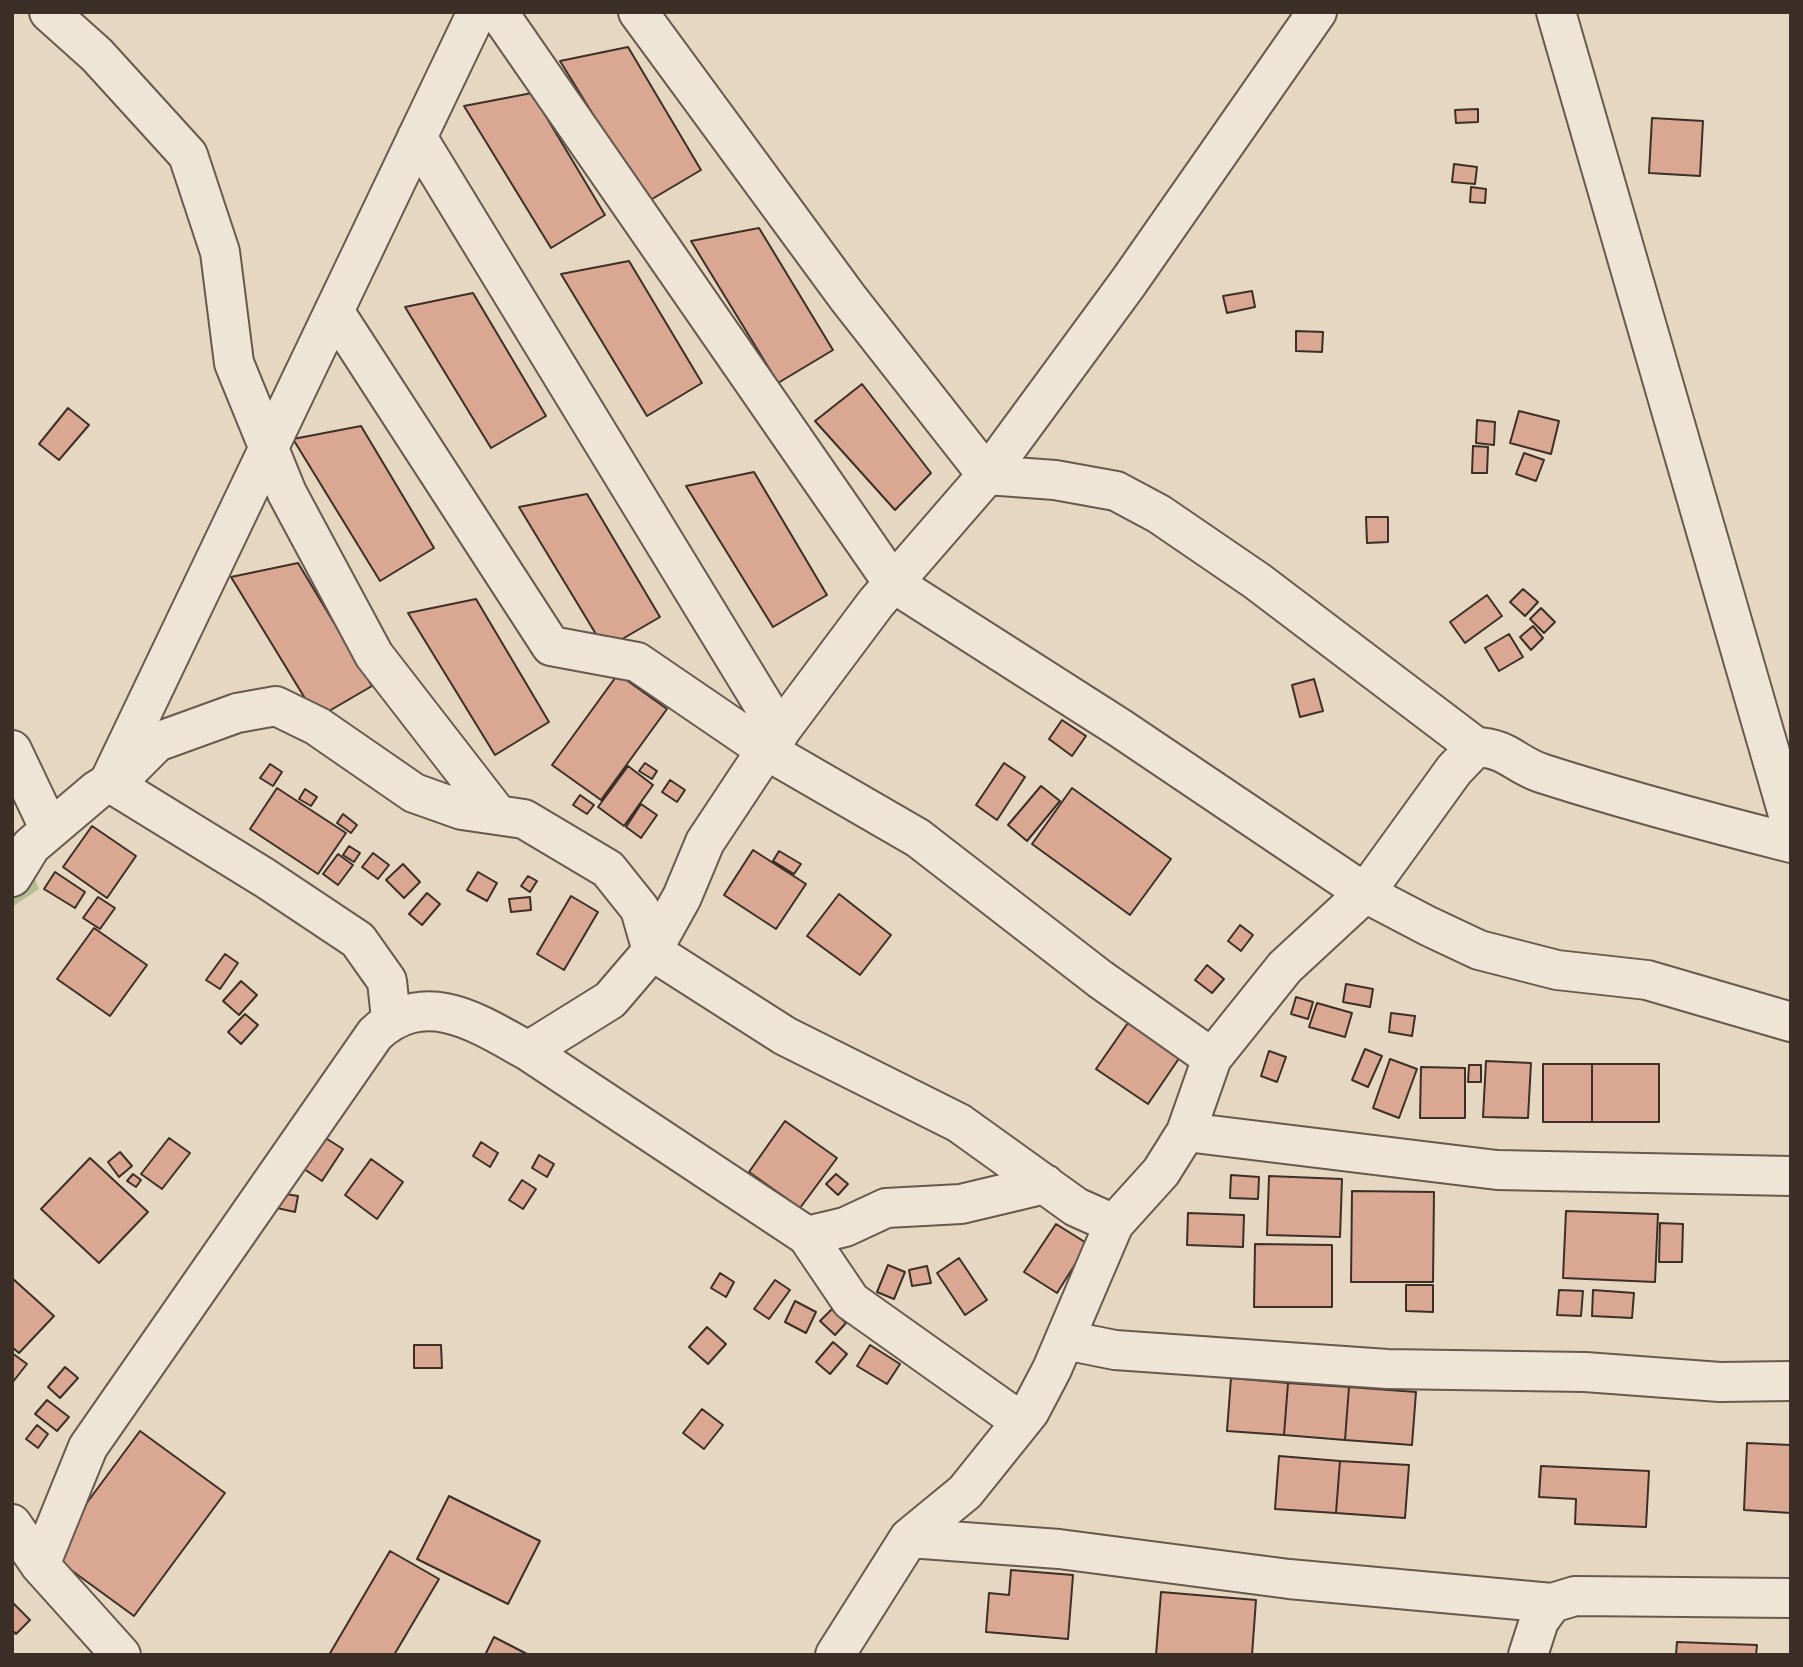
<!DOCTYPE html>
<style>
body{margin:0}
#map{position:relative;width:1803px;height:1667px;overflow:hidden;background:#e6d7c0;font-family:"IM FELL French Canon",serif}
canvas{display:block}
.frame{position:absolute;inset:0;border:14px solid #3c2f28;pointer-events:none}
</style>
<div id="map">
<canvas width="1803" height="1667"></canvas>
<div class="frame"></div>
</div>
<script>
const ctx = document.querySelector('canvas').getContext('2d');
ctx.lineJoin = 'round';
function fillPath(path, color) {
  ctx.fillStyle = color;
  ctx.fill(path, 'evenodd');
}
function strokePath(path, color, width, dash) {
  ctx.strokeStyle = color;
  ctx.lineWidth = width;
  ctx.lineCap = dash ? 'butt' : 'round';
  ctx.setLineDash(dash || []);
  ctx.stroke(path);
}
fillPath(new Path2D(`
 M 12,825 L 39,889 L 12,907 Z`), '#b3be93');
const building = new Path2D(`
 M 628,47 L 701,170 L 647,202 L 560,61 Z
 M 532,93 L 605,215 L 551,248 L 464,106 Z
 M 1478,109 L 1478,122 L 1456,123 L 1455,110 Z
 M 1652,118 L 1703,121 L 1700,176 L 1649,173 Z
 M 1454,164 L 1477,167 L 1475,184 L 1452,182 Z
 M 1471,187 L 1486,189 L 1485,203 L 1470,202 Z
 M 759,228 L 833,350 L 778,383 L 691,241 Z
 M 629,261 L 702,383 L 647,416 L 561,274 Z
 M 1252,291 L 1255,307 L 1227,313 L 1223,296 Z
 M 473,293 L 546,416 L 491,448 L 405,307 Z
 M 1296,331 L 1323,332 L 1322,352 L 1296,351 Z
 M 862,384 L 931,473 L 895,510 L 815,421 Z
 M 68,408 L 89,425 L 59,460 L 39,444 Z
 M 1519,411 L 1559,421 L 1551,454 L 1510,443 Z
 M 1477,420 L 1495,422 L 1494,445 L 1476,443 Z
 M 361,426 L 434,548 L 380,581 L 293,439 Z
 M 1473,446 L 1488,447 L 1487,473 L 1472,473 Z
 M 1524,453 L 1544,460 L 1536,481 L 1516,474 Z
 M 754,472 L 827,595 L 773,627 L 686,486 Z
 M 587,494 L 660,617 L 605,649 L 519,507 Z
 M 1366,517 L 1388,517 L 1388,542 L 1367,543 Z
 M 298,563 L 372,686 L 317,718 L 231,577 Z
 M 1523,589 L 1538,602 L 1525,616 L 1510,602 Z
 M 1487,595 L 1502,616 L 1465,643 L 1450,622 Z
 M 476,599 L 549,722 L 495,755 L 408,613 Z
 M 1541,608 L 1555,622 L 1544,633 L 1530,619 Z
 M 1533,626 L 1543,638 L 1531,650 L 1520,637 Z
 M 1509,634 L 1523,657 L 1499,671 L 1485,648 Z
 M 618,674 L 667,709 L 601,800 L 552,765 Z
 M 1314,679 L 1323,711 L 1300,717 L 1292,685 Z
 M 1062,720 L 1086,736 L 1072,756 L 1049,739 Z
 M 645,763 L 657,771 L 652,779 L 639,771 Z
 M 1004,763 L 1025,777 L 997,820 L 976,805 Z
 M 270,764 L 282,772 L 273,786 L 260,778 Z
 M 628,766 L 653,785 L 624,826 L 598,807 Z
 M 670,780 L 685,790 L 677,802 L 662,792 Z
 M 1041,786 L 1060,801 L 1027,841 L 1008,825 Z
 M 277,788 L 346,833 L 318,874 L 250,829 Z
 M 1072,788 L 1171,859 L 1130,915 L 1032,844 Z
 M 305,789 L 317,797 L 311,806 L 299,799 Z
 M 580,795 L 594,805 L 587,814 L 573,805 Z
 M 641,804 L 657,815 L 641,838 L 626,827 Z
 M 343,814 L 357,825 L 351,833 L 337,823 Z
 M 92,826 L 136,856 L 107,898 L 63,867 Z
 M 349,846 L 360,853 L 354,862 L 343,855 Z
 M 753,850 L 806,884 L 776,929 L 724,895 Z
 M 779,851 L 801,864 L 794,874 L 773,861 Z
 M 373,853 L 389,865 L 378,879 L 362,867 Z
 M 338,854 L 353,865 L 338,885 L 323,874 Z
 M 403,864 L 420,882 L 404,898 L 386,880 Z
 M 55,872 L 85,892 L 75,908 L 44,889 Z
 M 478,872 L 497,883 L 487,901 L 467,890 Z
 M 528,876 L 537,881 L 530,892 L 521,886 Z
 M 427,893 L 440,904 L 422,925 L 409,914 Z
 M 839,894 L 891,935 L 860,975 L 807,936 Z
 M 571,896 L 598,912 L 564,970 L 537,954 Z
 M 98,897 L 115,908 L 100,929 L 83,918 Z
 M 530,897 L 531,910 L 511,912 L 509,899 Z
 M 1240,925 L 1253,935 L 1241,951 L 1228,941 Z
 M 94,928 L 147,965 L 110,1016 L 57,979 Z
 M 225,954 L 238,963 L 220,989 L 206,980 Z
 M 1207,965 L 1224,979 L 1212,993 L 1195,980 Z
 M 241,981 L 257,995 L 239,1015 L 223,1001 Z
 M 1346,984 L 1373,989 L 1370,1007 L 1343,1002 Z
 M 1296,997 L 1313,1002 L 1308,1019 L 1291,1014 Z
 M 1317,1003 L 1352,1013 L 1345,1037 L 1309,1027 Z
 M 1391,1013 L 1415,1016 L 1412,1036 L 1389,1032 Z
 M 245,1014 L 258,1025 L 241,1044 L 228,1032 Z
 M 1132,1017 L 1184,1051 L 1148,1104 L 1096,1069 Z
 M 1365,1049 L 1382,1056 L 1368,1087 L 1352,1080 Z
 M 1269,1051 L 1286,1057 L 1277,1082 L 1261,1076 Z
 M 1390,1059 L 1417,1069 L 1399,1118 L 1373,1108 Z
 M 1486,1061 L 1531,1063 L 1528,1118 L 1483,1117 Z
 M 1543,1064 L 1592,1064 L 1592,1122 L 1543,1122 Z
 M 1592,1064 L 1659,1064 L 1659,1122 L 1592,1122 Z
 M 1469,1065 L 1481,1065 L 1481,1082 L 1468,1082 Z
 M 1421,1067 L 1465,1068 L 1465,1118 L 1420,1118 Z
 M 785,1121 L 837,1158 L 800,1208 L 749,1172 Z
 M 324,1137 L 343,1149 L 322,1181 L 304,1169 Z
 M 169,1138 L 190,1153 L 162,1189 L 141,1174 Z
 M 481,1142 L 498,1153 L 490,1167 L 473,1156 Z
 M 120,1152 L 132,1166 L 119,1177 L 108,1162 Z
 M 539,1155 L 554,1164 L 547,1177 L 532,1168 Z
 M 90,1158 L 148,1212 L 99,1263 L 41,1209 Z
 M 371,1159 L 403,1182 L 377,1219 L 345,1195 Z
 M 133,1174 L 141,1180 L 136,1187 L 127,1181 Z
 M 836,1174 L 848,1184 L 838,1195 L 826,1184 Z
 M 1231,1175 L 1259,1177 L 1258,1199 L 1230,1198 Z
 M 1269,1176 L 1342,1179 L 1340,1237 L 1267,1235 Z
 M 522,1180 L 536,1189 L 523,1209 L 509,1200 Z
 M 1352,1191 L 1434,1192 L 1433,1282 L 1351,1282 Z
 M 280,1193 L 298,1196 L 295,1212 L 277,1208 Z
 M 1566,1211 L 1658,1214 L 1655,1282 L 1563,1278 Z
 M 1188,1213 L 1244,1215 L 1243,1247 L 1187,1245 Z
 M 1660,1223 L 1683,1224 L 1682,1262 L 1659,1262 Z
 M 1056,1224 L 1088,1244 L 1057,1293 L 1024,1272 Z
 M 1255,1244 L 1332,1245 L 1332,1307 L 1254,1307 Z
 M 959,1258 L 987,1300 L 965,1315 L 937,1273 Z
 M 888,1265 L 905,1272 L 894,1299 L 877,1292 Z
 M 927,1266 L 931,1283 L 912,1286 L 909,1270 Z
 M 720,1273 L 734,1282 L 726,1297 L 711,1288 Z
 M 12,1278 L 54,1316 L 19,1353 L 12,1347 Z
 M 775,1280 L 790,1290 L 769,1319 L 754,1309 Z
 M 1406,1285 L 1433,1285 L 1433,1312 L 1406,1311 Z
 M 1559,1290 L 1583,1291 L 1581,1316 L 1557,1315 Z
 M 1593,1290 L 1634,1293 L 1632,1318 L 1592,1316 Z
 M 795,1301 L 816,1312 L 806,1333 L 785,1322 Z
 M 832,1309 L 846,1323 L 835,1335 L 820,1321 Z
 M 707,1327 L 726,1344 L 708,1364 L 689,1347 Z
 M 833,1342 L 847,1354 L 830,1374 L 816,1362 Z
 M 414,1345 L 441,1345 L 442,1368 L 414,1368 Z
 M 870,1345 L 900,1364 L 887,1384 L 857,1366 Z
 M 12,1353 L 27,1364 L 12,1383 Z
 M 65,1367 L 78,1378 L 60,1398 L 48,1387 Z
 M 1231,1378 L 1288,1383 L 1284,1435 L 1227,1431 Z
 M 1288,1383 L 1349,1387 L 1345,1440 L 1284,1435 Z
 M 1349,1387 L 1416,1392 L 1412,1445 L 1345,1440 Z
 M 47,1400 L 69,1417 L 57,1431 L 35,1414 Z
 M 702,1409 L 723,1425 L 704,1449 L 683,1433 Z
 M 37,1425 L 48,1434 L 38,1448 L 26,1439 Z
 M 140,1431 L 225,1493 L 134,1616 L 49,1554 Z
 M 1747,1443 L 1791,1445 L 1791,1513 L 1744,1510 Z
 M 1279,1456 L 1340,1461 L 1336,1513 L 1275,1509 Z
 M 1340,1461 L 1409,1465 L 1405,1518 L 1336,1513 Z
 M 1541,1466 L 1649,1471 L 1646,1527 L 1575,1524 L 1576,1499 L 1539,1497 Z
 M 449,1496 L 540,1541 L 508,1604 L 417,1559 Z
 M 390,1551 L 439,1579 L 394,1655 L 329,1655 Z
 M 1011,1570 L 1073,1575 L 1068,1639 L 986,1632 L 989,1593 L 1009,1595 Z
 M 1161,1592 L 1256,1600 L 1252,1655 L 1156,1655 Z
 M 12,1602 L 30,1620 L 16,1634 L 12,1630 Z
 M 494,1637 L 529,1655 L 485,1655 Z
 M 1677,1642 L 1757,1645 L 1756,1655 L 1676,1655 Z`);
fillPath(building, '#daa892');
strokePath(building, '#3c2f28', 2);
const minor = new Path2D(`
 M 49,12 L 97,55 L 188,155 L 220,252 L 234,363 L 287,493 L 374,655 L 498,815
 M 498,12 L 893,583 L 1120,728 L 1365,893 L 1428,926 L 1479,950 L 1557,970 L 1647,980 L 1791,1022
 M 638,12 L 848,298 L 987,475 L 1055,480 L 1116,491 L 1159,514 L 1257,581 L 1476,747 C 1509,748 1516,766 1544,774 C 1625,800 1708,822 1791,843
 M 1556,12 L 1791,825
 M 417,137 L 780,732
 M 334,311 L 551,646 L 637,662 L 766,750 L 918,838 L 1100,979 L 1212,1058 L 1186,1132 L 1161,1172 L 1114,1224 L 1052,1369 L 1030,1411 L 965,1492 L 909,1538 L 835,1655
 M 12,750 L 50,830
 M 12,877 L 31,846 L 97,790 L 129,770 L 157,742 L 237,713 L 276,706 L 317,726 L 414,793 L 462,810 L 524,819 L 608,869 L 640,909 L 652,951 L 785,1036 L 959,1123 L 1076,1207 L 1114,1224
 M 391,1019 L 387,981 L 358,940 L 265,878 L 109,782 L 477,12
 M 528,1051 L 807,1236 L 851,1301 L 1020,1421
 M 1212,1058 L 1285,967 L 1365,893 L 1454,770 L 1476,747
 M 1186,1132 L 1497,1170 L 1791,1176
 M 807,1236 L 845,1227 L 886,1208 L 961,1204 L 1045,1184
 M 1065,1340 L 1115,1350 L 1387,1369 L 1585,1372 L 1720,1382 L 1791,1381
 M 12,1524 L 40,1565 L 121,1655
 M 909,1538 L 1059,1549 L 1289,1579 L 1552,1603 L 1575,1596 L 1791,1598
 M 40,1565 L 88,1447 L 375,1034 C 425,987 478,1023 528,1051 L 610,1000 L 652,951 L 682,897 L 705,842 L 766,750 L 876,603 L 987,475 L 1128,283 L 1317,12
 M 1528,1655 L 1539,1621 L 1552,1603`);
strokePath(minor, '#66594e', 42);
strokePath(minor, '#efe5d6', 38);
</script>
